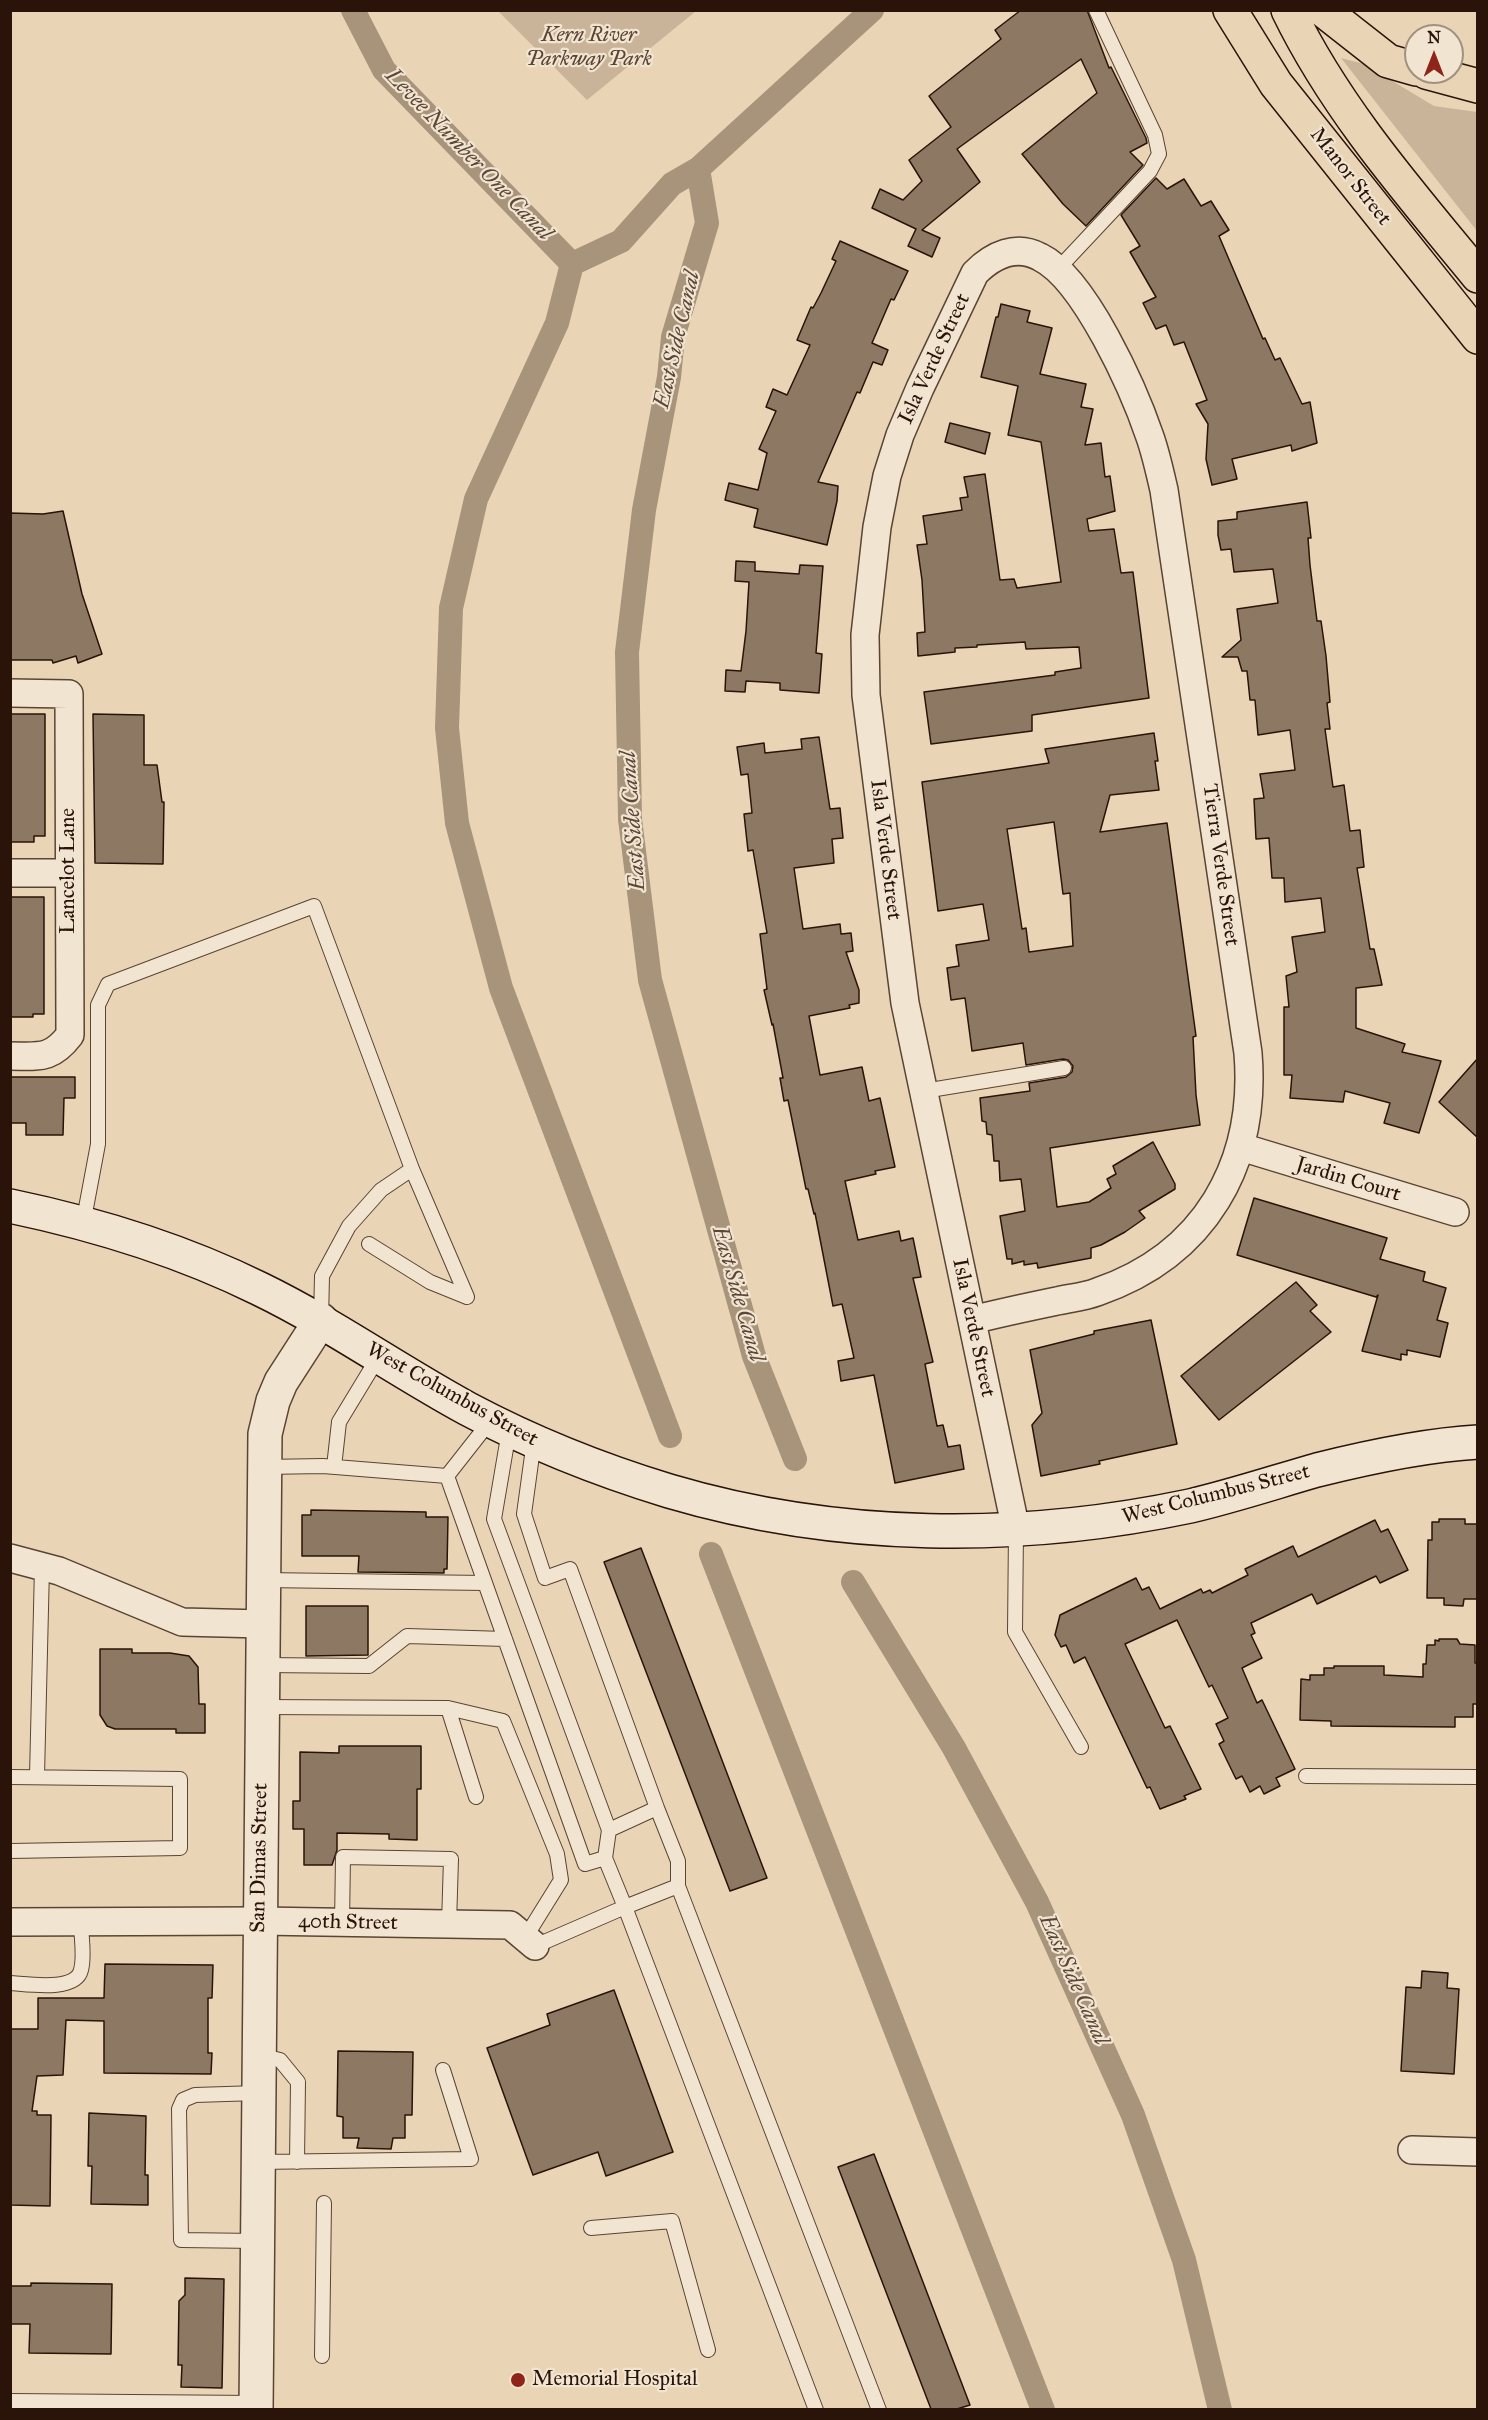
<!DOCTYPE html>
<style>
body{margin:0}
#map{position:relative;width:1488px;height:2420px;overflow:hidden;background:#e9d5b6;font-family:"IM FELL Great Primer",serif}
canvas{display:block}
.frame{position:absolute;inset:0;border:12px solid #2a1309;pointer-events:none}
.north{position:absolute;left:1404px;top:24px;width:60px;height:60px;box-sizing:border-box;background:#f1e4d0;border:2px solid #a19080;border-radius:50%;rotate:0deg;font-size:16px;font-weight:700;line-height:24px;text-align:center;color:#2a1309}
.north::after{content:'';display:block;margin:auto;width:21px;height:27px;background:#8f2418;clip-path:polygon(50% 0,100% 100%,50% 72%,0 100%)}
</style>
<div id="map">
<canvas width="1488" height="2420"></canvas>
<div class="frame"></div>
<div class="north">N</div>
</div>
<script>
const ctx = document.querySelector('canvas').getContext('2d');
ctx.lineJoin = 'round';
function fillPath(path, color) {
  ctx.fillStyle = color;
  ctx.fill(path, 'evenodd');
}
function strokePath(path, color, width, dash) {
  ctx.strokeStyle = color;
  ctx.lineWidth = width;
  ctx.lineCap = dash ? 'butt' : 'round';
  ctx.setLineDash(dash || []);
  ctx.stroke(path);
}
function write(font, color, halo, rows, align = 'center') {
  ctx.font = font + ' "IM FELL Great Primer",serif';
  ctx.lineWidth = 4.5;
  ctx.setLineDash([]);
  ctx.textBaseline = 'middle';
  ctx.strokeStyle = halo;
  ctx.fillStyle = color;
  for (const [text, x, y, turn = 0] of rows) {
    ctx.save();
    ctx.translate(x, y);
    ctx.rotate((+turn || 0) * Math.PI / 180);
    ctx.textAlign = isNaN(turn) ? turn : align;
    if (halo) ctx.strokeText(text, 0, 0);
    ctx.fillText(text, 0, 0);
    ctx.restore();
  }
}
fillPath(new Path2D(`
 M 498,11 L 696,11 L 587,100 Z
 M 1341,58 L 1364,64 L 1434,106 L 1477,112 L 1477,231 Z`), '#c9b499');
strokePath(new Path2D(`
 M 353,10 L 384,70 L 572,264
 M 698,169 L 707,223 L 673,337 L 669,377 L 644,510 L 627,652 L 630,819 L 650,980 L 754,1356 L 795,1459
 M 572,264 L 557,323 L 476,499 L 451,608 L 447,728 L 457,823 L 501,988 L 670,1436
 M 572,264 L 621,241 L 672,184 L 698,169 L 872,10
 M 711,1554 L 1043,2410
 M 853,1582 L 954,1748 L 1037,1902 L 1133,2115 L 1184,2260 L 1220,2410`), '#a8937b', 24);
const building = new Path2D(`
 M 1021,10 L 1087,10 L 1109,68 L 1111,67 L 1146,138 L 1147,143 L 1130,152 L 1143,165 L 1086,226 L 1063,204 L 1022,154 L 1097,93 L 1081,59 L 957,149 L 980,182 L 922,230 L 940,238 L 932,257 L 908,246 L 916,229 L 872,208 L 880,189 L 903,200 L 922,181 L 909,160 L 951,127 L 929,96 L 1001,39 L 995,30 Z
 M 1156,178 L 1167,189 L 1184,179 L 1201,206 L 1211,201 L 1229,230 L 1219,236 L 1263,339 L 1265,338 L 1275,360 L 1280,358 L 1302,404 L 1310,402 L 1317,443 L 1292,451 L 1291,445 L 1232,459 L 1237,479 L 1212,485 L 1206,459 L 1208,424 L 1196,404 L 1207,400 L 1184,342 L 1174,345 L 1166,325 L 1156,329 L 1143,303 L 1156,297 L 1130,252 L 1140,246 L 1121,215 Z
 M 840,241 L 908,271 L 894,300 L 891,299 L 872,343 L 888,350 L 882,365 L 873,362 L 860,393 L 857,392 L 818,482 L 838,486 L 837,501 L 827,545 L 754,527 L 758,509 L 725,500 L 729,483 L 758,490 L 767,453 L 759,449 L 776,411 L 766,407 L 773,389 L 787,395 L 810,345 L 797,340 L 811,307 L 813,308 L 821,293 L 836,261 L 832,259 Z
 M 1001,304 L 1030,311 L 1027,322 L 1052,328 L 1040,374 L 1086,384 L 1081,407 L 1093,409 L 1085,445 L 1101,443 L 1105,477 L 1110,476 L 1115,511 L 1087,519 L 1089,531 L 1114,529 L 1121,573 L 1133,572 L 1149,698 L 1032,715 L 1032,731 L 931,744 L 924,692 L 1055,675 L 1055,672 L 1081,668 L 1079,647 L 1026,649 L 1025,642 L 977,645 L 977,647 L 955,648 L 955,652 L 918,656 L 917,633 L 925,632 L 922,580 L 917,545 L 927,544 L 923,516 L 962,510 L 960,498 L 968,497 L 964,477 L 985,474 L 1000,580 L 1014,579 L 1017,588 L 1061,582 L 1041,442 L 1008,435 L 1018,386 L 981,377 L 996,317 L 998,317 Z
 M 950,423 L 990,433 L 985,454 L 945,442 Z
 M 1307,502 L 1311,538 L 1308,538 L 1310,565 L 1317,621 L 1321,621 L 1326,656 L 1330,702 L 1327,703 L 1330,729 L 1325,729 L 1333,787 L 1344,785 L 1350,831 L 1360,830 L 1364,867 L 1357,868 L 1370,949 L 1374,949 L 1382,985 L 1356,988 L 1356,1028 L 1405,1044 L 1402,1052 L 1441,1061 L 1419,1133 L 1384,1123 L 1390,1103 L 1345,1091 L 1343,1102 L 1290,1098 L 1292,1075 L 1284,1075 L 1284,1007 L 1289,1007 L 1286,976 L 1297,972 L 1292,937 L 1325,932 L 1321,898 L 1285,902 L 1284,878 L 1272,878 L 1269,838 L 1256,839 L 1254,799 L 1264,798 L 1260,774 L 1295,770 L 1290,730 L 1258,735 L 1255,700 L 1250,700 L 1247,671 L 1242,671 L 1238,657 L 1222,657 L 1241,640 L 1237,609 L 1278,603 L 1273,569 L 1234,572 L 1231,549 L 1221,550 L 1218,535 L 1218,521 L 1237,519 L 1237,512 Z
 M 63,511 L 82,594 L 102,654 L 78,663 L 76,656 L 53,663 L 52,660 L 10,660 L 10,513 L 43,514 Z
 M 736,561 L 755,562 L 755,571 L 799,574 L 800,565 L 823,566 L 816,653 L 822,654 L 819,693 L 780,690 L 780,683 L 746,681 L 745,692 L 725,691 L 726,670 L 741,671 L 746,631 L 749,582 L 735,581 Z
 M 10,714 L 45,714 L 45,836 L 34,836 L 34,842 L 10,842 Z
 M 93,714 L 144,715 L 144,765 L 157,765 L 162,802 L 164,802 L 163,864 L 95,863 Z
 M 1154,733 L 1158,761 L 1155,761 L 1159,790 L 1110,795 L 1100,832 L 1167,823 L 1196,1036 L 1193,1037 L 1196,1095 L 1200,1125 L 1050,1148 L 1057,1207 L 1089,1202 L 1111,1188 L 1107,1179 L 1116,1174 L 1113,1166 L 1153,1142 L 1175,1184 L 1175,1189 L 1139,1211 L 1145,1218 L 1125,1232 L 1101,1245 L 1091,1248 L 1091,1258 L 1038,1268 L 1037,1263 L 1024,1265 L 1024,1261 L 1012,1264 L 1012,1259 L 1007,1259 L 1000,1216 L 1025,1211 L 1021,1179 L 1000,1181 L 999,1161 L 994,1161 L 992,1135 L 987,1134 L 986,1122 L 982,1121 L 980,1098 L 1030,1091 L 1029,1083 L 1066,1077 L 1072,1072 L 1073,1066 L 1068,1060 L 1063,1059 L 1026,1065 L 1023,1043 L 972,1051 L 965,998 L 951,1000 L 947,968 L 959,966 L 956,945 L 989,940 L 983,904 L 938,911 L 922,782 L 1049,763 L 1045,749 ZM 1054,822 L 1063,894 L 1070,893 L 1073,946 L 1029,952 L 1026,928 L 1022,929 L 1007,829 Z
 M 819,737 L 830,809 L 840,808 L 843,838 L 832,839 L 834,863 L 794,868 L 803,929 L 840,924 L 841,934 L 851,933 L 853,951 L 846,952 L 859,990 L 859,1003 L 849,1005 L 850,1008 L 809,1016 L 820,1075 L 862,1067 L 869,1101 L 880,1098 L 895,1167 L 875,1171 L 876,1174 L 845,1181 L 854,1222 L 858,1240 L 899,1231 L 901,1241 L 913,1238 L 921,1277 L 913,1278 L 933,1362 L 925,1364 L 937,1426 L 943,1425 L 948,1447 L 960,1445 L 964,1469 L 895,1483 L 874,1375 L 841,1381 L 838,1361 L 854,1358 L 842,1304 L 833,1306 L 815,1213 L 814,1214 L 808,1189 L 806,1189 L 788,1100 L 784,1101 L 780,1078 L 783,1078 L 773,1024 L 772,1025 L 764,990 L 767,989 L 760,934 L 767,933 L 753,850 L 748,851 L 744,814 L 752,813 L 748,774 L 741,775 L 737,747 L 764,743 L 765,753 L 802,749 L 801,739 Z
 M 10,897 L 44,897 L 44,1014 L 33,1014 L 33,1017 L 10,1017 Z
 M 1478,1058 L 1478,1138 L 1439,1102 Z
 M 10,1077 L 75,1077 L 75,1098 L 64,1098 L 63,1135 L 26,1135 L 26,1123 L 10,1123 Z
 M 1254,1198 L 1387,1238 L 1380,1259 L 1425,1272 L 1423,1281 L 1446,1288 L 1437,1320 L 1448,1323 L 1440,1357 L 1407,1350 L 1407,1355 L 1401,1354 L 1401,1360 L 1362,1351 L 1378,1295 L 1376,1297 L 1237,1255 Z
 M 1296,1282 L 1317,1305 L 1310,1311 L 1331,1332 L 1219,1420 L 1181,1376 Z
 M 1151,1320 L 1177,1444 L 1099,1461 L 1100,1464 L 1041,1476 L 1032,1425 L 1042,1413 L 1030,1350 L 1094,1334 L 1094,1331 Z
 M 311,1510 L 426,1512 L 426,1517 L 448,1517 L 447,1569 L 444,1569 L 444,1573 L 358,1572 L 359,1556 L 302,1556 L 302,1515 L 311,1515 Z
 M 1439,1519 L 1465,1519 L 1465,1524 L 1478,1524 L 1478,1599 L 1464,1599 L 1463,1606 L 1444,1605 L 1444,1598 L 1427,1598 L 1428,1540 L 1432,1540 L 1432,1522 L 1439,1522 Z
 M 1375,1520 L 1381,1532 L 1388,1529 L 1408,1570 L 1380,1583 L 1376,1576 L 1317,1604 L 1312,1594 L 1251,1623 L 1255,1633 L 1251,1635 L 1262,1658 L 1242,1668 L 1257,1703 L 1262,1700 L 1295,1769 L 1276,1778 L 1280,1786 L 1264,1794 L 1260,1786 L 1250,1792 L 1242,1776 L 1236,1779 L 1219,1744 L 1224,1741 L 1216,1724 L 1228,1718 L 1212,1685 L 1209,1687 L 1177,1620 L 1125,1644 L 1165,1728 L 1170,1726 L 1201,1789 L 1184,1796 L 1186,1799 L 1160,1809 L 1150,1787 L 1147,1788 L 1085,1657 L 1074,1663 L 1066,1645 L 1061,1647 L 1055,1635 L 1060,1615 L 1136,1578 L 1142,1590 L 1149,1587 L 1160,1609 L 1201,1589 L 1203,1593 L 1210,1590 L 1212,1593 L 1248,1575 L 1245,1569 L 1293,1546 L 1298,1557 Z
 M 641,1548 L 767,1878 L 730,1891 L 604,1562 Z
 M 306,1606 L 368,1606 L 368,1655 L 306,1656 Z
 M 1439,1639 L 1457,1639 L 1460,1644 L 1475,1645 L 1475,1663 L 1478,1663 L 1478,1704 L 1473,1704 L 1473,1717 L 1455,1717 L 1455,1727 L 1331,1726 L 1331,1721 L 1300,1720 L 1301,1679 L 1310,1680 L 1310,1675 L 1324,1675 L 1324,1668 L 1334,1668 L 1334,1666 L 1384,1666 L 1384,1675 L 1423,1677 L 1423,1664 L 1426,1664 L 1427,1645 L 1435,1645 L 1435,1640 L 1439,1641 Z
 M 100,1649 L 132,1649 L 132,1653 L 170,1653 L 189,1656 L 198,1667 L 199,1704 L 205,1704 L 205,1733 L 176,1733 L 176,1729 L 115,1729 L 107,1726 L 100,1715 Z
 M 339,1746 L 421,1746 L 421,1789 L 417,1789 L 417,1840 L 389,1839 L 389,1834 L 337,1833 L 337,1850 L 332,1865 L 304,1865 L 304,1829 L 293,1829 L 293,1801 L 300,1801 L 300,1752 L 339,1753 Z
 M 105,1964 L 213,1965 L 212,1998 L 208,1998 L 208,2053 L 212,2053 L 211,2074 L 104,2073 L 104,2021 L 66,2020 L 63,2075 L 37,2076 L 32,2111 L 37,2111 L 37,2115 L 51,2115 L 50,2206 L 10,2205 L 10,2029 L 38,2029 L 38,1998 L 104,1998 Z
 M 1422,1971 L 1448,1973 L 1447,1988 L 1459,1989 L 1454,2074 L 1401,2071 L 1406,1987 L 1421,1988 Z
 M 614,1990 L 673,2152 L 606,2176 L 598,2152 L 533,2175 L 487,2048 L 550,2025 L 547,2014 Z
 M 338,2051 L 413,2052 L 412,2115 L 405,2115 L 405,2138 L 393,2138 L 391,2149 L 357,2148 L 359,2138 L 343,2138 L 343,2117 L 337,2116 Z
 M 89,2113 L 146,2116 L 145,2175 L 148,2175 L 148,2205 L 91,2204 L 92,2166 L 88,2166 Z
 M 874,2154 L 970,2405 L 957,2409 L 931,2409 L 838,2167 Z
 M 185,2278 L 224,2279 L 222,2388 L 181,2387 L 182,2365 L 178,2365 L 179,2301 L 185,2295 Z
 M 31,2283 L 112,2284 L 111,2354 L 29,2353 L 30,2324 L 10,2324 L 10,2286 L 31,2286 Z`);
fillPath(building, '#8d7863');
strokePath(building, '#2a1309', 1.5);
const service = new Path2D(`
 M 1058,269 L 1150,171 L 1159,154 L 1155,135 L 1096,10
 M 924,1091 L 1064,1068
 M 83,1224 L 98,1144 L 98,1005 L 108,984 L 314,906 L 412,1169 L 381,1190 L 349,1226 L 322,1276 L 321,1320
 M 369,1244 L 430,1282 L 467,1297 L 412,1169
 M 509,1431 L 494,1519 L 609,1830 L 605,1858
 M 534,1441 L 524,1514 L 545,1578 L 570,1569 L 657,1808 L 609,1830
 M 264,1467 L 323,1466 L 447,1476 L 585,1864 L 605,1858 L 625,1907 L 535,1946
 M 334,1467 L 339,1422 L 379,1356
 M 447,1476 L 491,1420
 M 1016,1530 L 1015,1632 L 1081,1747
 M 263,1580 L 485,1583
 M 263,1665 L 369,1666 L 407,1636 L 505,1639
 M 262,1707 L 448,1708 L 503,1721 L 557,1854 L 561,1880 L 525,1938
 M 448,1708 L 476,1797
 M 37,1776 L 42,1567
 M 1306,1776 L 1478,1777
 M 10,1777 L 180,1779 L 180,1848 L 10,1851
 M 657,1808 L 678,1861 L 678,1886
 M 342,1923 L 343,1857 L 451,1859 L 449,1924
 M 10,1983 C 28,1984 76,1992 81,1970 C 85,1956 81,1937 81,1922
 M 259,2055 L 280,2060 L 298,2082 L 297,2162
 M 258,2162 L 471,2159 L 443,2070
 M 591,2228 L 672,2221 L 708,2350
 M 257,2241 L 181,2240 L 179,2109 L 183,2100 L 195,2095 L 258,2093
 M 322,2356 L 324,2203
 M 10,2401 L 256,2403
 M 816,2410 L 625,1907 L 678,1886 L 879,2410`);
const minor = new Path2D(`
 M 10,693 L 69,694 L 70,1035 C 51,1060 39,1056 10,1056
 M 10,873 L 68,873
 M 1241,1147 L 1455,1212
 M 972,1320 C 1000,1313 1028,1307 1057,1301 C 1070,1298 1084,1297 1097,1292 C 1205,1255 1257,1164 1248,1053 L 1164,490 C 1160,473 1156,454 1150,437 C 1134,390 1085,279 1040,257 C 1016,244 993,255 975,273 L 920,388 L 900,435 L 887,476 L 877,527 L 865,635 L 866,695 L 905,1003 L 1016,1530
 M 10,1558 L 59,1571 L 182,1622 L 263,1624
 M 10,1922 L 260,1921 L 510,1925 L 535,1946
 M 1412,2150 L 1478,2152`);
const tertiary = new Path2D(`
 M 256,2410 L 265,1434 L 273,1401 L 281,1382 L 321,1320`);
const secondary = new Path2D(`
 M 10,1206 C 96,1224 181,1250 260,1289 C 332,1324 398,1371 468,1409 C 532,1443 600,1470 669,1491 C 838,1541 1019,1542 1190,1506 C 1233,1496 1275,1482 1317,1470 C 1369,1457 1424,1445 1478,1442`);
const primary = new Path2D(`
 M 1230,10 L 1276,84 L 1478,337
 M 1288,10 C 1336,109 1409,192 1478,276
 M 1323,10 L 1388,61 L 1416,69
 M 1426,72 L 1478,86`);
strokePath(service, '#5a4434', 16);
strokePath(minor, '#5a4434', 30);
strokePath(tertiary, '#5a4434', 36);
strokePath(secondary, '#2a1309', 36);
strokePath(primary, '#2a1309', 36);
strokePath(service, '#f1e4d0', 14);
strokePath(minor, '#f1e4d0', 27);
strokePath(tertiary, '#f1e4d0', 33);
strokePath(secondary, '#f1e4d0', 33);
strokePath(primary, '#e9d5b6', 33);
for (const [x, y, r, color] of [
 [518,2380,8,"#8f2418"]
]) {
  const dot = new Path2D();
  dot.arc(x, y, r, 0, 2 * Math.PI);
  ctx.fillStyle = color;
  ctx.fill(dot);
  strokePath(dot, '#f1e4d0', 2);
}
write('italic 21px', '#5a4334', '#f1e4d0', [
 ["Kern River",589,36],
 ["Parkway Park",589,60]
]);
write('21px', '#2a1309', '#f1e4d0', [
 ["Manor Street",1350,177,52],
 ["Isla Verde Street",935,359,-65],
 ["Isla Verde Street",885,850,83],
 ["Tierra Verde Street",1220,865,82],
 ["Lancelot Lane",69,871,-90],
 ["Jardin Court",1348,1180,17],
 ["Isla Verde Street",973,1328,78],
 ["West Columbus Street",452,1395,29],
 ["West Columbus Street",1216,1495,-14],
 ["San Dimas Street",260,1858,-89],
 ["40th Street",348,1923,1]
]);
write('21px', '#2a1309', '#f1e4d0', [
 ["Memorial Hospital",532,2380]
], 'left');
write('italic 22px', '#5c4637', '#f1e4d0', [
 ["Levee Number One Canal",468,155,46],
 ["East Side Canal",678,340,-77],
 ["East Side Canal",634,821,-94],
 ["East Side Canal",737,1294,74],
 ["East Side Canal",1073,1980,66]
]);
</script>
